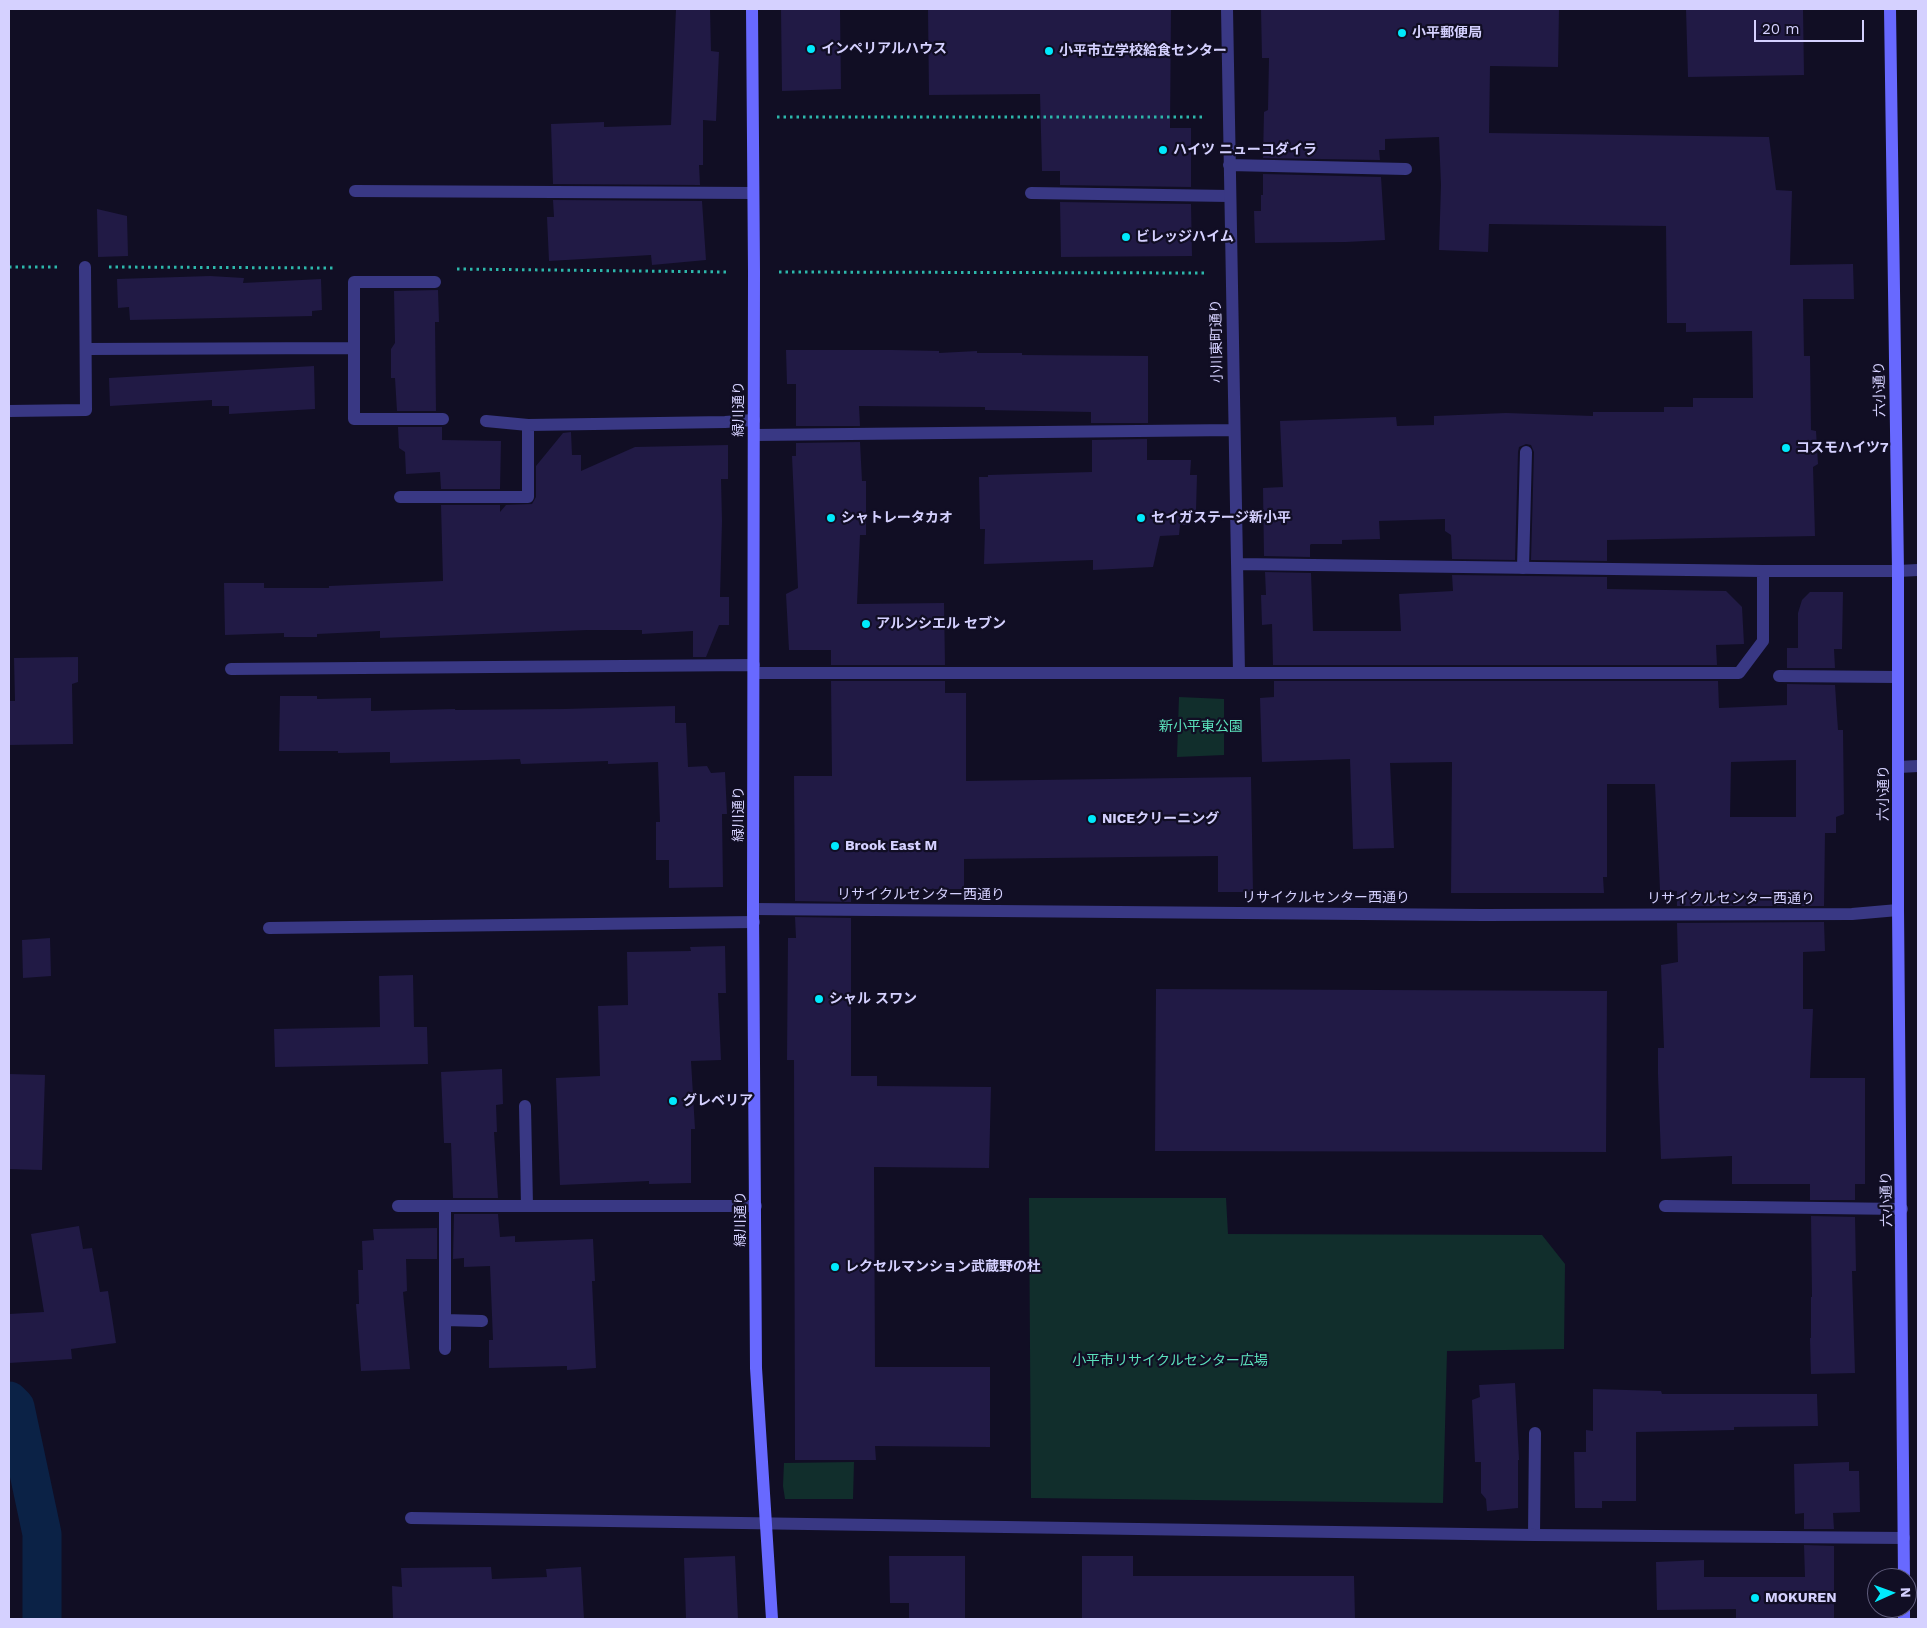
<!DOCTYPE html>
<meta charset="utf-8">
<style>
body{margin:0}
#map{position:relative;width:1927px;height:1628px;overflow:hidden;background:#110e24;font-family:"Work Sans",sans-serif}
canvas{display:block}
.frame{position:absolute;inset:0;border:10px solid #d5d1ff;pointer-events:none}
.north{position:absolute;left:1867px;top:1568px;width:50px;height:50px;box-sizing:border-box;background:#110e24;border:1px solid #5f5c7c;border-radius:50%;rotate:88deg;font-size:14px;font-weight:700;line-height:20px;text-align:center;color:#d5d1ff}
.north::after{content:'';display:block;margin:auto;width:18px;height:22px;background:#00eafc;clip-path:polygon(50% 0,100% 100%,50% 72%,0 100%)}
.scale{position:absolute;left:1754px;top:20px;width:110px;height:22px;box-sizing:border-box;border:2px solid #d5d1ff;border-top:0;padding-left:6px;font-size:15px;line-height:18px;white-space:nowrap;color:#d5d1ff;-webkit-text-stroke:4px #110e24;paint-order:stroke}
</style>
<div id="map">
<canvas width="1927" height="1628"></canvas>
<div class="frame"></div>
<div class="north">N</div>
<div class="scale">20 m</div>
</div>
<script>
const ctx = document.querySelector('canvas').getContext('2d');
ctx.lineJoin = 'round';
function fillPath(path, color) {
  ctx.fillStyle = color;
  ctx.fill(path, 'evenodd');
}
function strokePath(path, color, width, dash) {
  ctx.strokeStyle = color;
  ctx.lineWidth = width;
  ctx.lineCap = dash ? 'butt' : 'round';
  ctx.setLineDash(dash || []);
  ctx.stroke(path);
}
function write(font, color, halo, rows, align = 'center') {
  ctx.font = font + ' "Work Sans","Noto Sans JP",sans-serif';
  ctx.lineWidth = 4.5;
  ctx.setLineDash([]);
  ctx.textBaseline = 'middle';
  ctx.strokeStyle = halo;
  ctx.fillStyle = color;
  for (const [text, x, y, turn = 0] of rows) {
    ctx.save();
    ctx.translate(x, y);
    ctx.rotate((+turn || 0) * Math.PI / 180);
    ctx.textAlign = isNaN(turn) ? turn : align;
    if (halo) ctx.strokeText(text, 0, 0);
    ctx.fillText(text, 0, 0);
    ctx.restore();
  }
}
fillPath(new Path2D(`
 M 1179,697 L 1224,699 L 1224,755 L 1177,757 Z
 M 1029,1198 L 1226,1198 L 1228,1234 L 1542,1235 L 1565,1264 L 1564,1349 L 1447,1351 L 1443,1503 L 1031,1498 Z
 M 854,1462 L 853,1499 L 785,1499 L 783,1486 L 784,1463 Z`), '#112e2c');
strokePath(new Path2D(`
 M 9,1401 L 15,1407 L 42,1534 L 42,1619`), '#0b2246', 39);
fillPath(new Path2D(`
 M 676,9 L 710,9 L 711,51 L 719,52 L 716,121 L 703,120 L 703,165 L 699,165 L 700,185 L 553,184 L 551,124 L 604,122 L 604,127 L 671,125 Z
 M 781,9 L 840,9 L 841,89 L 782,91 Z
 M 928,9 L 1171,9 L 1170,128 L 1191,128 L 1191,187 L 1060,185 L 1060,171 L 1042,171 L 1040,94 L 929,95 Z
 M 1261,9 L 1559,9 L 1558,67 L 1490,66 L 1489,133 L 1769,137 L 1776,190 L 1792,191 L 1790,265 L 1853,264 L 1854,299 L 1803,299 L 1804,356 L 1810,356 L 1811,430 L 1816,431 L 1818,464 L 1813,467 L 1815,536 L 1607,540 L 1607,561 L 1531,560 L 1534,452 L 1531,445 L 1526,444 L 1519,447 L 1518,452 L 1515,560 L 1452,559 L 1451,535 L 1445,531 L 1445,519 L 1379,521 L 1380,539 L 1342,540 L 1342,544 L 1311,544 L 1310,545 L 1310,557 L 1264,556 L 1263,488 L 1283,487 L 1280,421 L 1396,417 L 1397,426 L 1434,425 L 1434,416 L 1506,413 L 1593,416 L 1593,412 L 1664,412 L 1664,407 L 1693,407 L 1693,398 L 1753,398 L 1752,331 L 1686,332 L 1686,323 L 1667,323 L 1666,226 L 1489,224 L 1488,252 L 1439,250 L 1441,185 L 1439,137 L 1385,139 L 1385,150 L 1379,150 L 1380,160 L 1263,158 L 1264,112 L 1268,110 L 1269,58 L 1262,58 Z
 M 1686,9 L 1803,9 L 1804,75 L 1688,77 Z
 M 1263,174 L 1381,177 L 1385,240 L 1346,242 L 1255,243 L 1254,211 L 1261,211 L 1261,195 L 1263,195 Z
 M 553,200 L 702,201 L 706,260 L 652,265 L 651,255 L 549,261 L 547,217 L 554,217 Z
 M 1060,202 L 1191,204 L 1192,256 L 1061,257 Z
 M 97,209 L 127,216 L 128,256 L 98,257 Z
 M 210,276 L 244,278 L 243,283 L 321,279 L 322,310 L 312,311 L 312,316 L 130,320 L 129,307 L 118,308 L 117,279 Z
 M 438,290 L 439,322 L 435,322 L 436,411 L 397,411 L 395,378 L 391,378 L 391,349 L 395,343 L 394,291 Z
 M 786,350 L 893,350 L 939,351 L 939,353 L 977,351 L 977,353 L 1022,353 L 1022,355 L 1148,356 L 1148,423 L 1091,423 L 1091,412 L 985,410 L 985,407 L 859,406 L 860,426 L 796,426 L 796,384 L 787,384 Z
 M 314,366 L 315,409 L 229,414 L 229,406 L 212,406 L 212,400 L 110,406 L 109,378 Z
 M 398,427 L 442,427 L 442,440 L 501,441 L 500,489 L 441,489 L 440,472 L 406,474 L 405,452 L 399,448 Z
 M 571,432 L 572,455 L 581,455 L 581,471 L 635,447 L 728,445 L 728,479 L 721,479 L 722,521 L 720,597 L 729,597 L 729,625 L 719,625 L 706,657 L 693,657 L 693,631 L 642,634 L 642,630 L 587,630 L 380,638 L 380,631 L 317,634 L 317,637 L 284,637 L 284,633 L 225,635 L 224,583 L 264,583 L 264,588 L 329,588 L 329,586 L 443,581 L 441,505 L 500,505 L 500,512 L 506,505 L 532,504 L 536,497 L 536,466 L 563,433 Z
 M 1147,439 L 1147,460 L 1191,460 L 1190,475 L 1197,475 L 1196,511 L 1190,512 L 1190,525 L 1180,525 L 1179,535 L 1160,536 L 1153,567 L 1093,570 L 1093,560 L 984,564 L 985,529 L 980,529 L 979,477 L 988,477 L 988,475 L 1092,472 L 1092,440 Z
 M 860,442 L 862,481 L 866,481 L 866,535 L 860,535 L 857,604 L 944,603 L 945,665 L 831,665 L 831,650 L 789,650 L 786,594 L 798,588 L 792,456 L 796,456 L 796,443 Z
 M 1265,572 L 1311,573 L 1313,631 L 1401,631 L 1399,594 L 1453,591 L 1452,575 L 1607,577 L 1607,589 L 1726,591 L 1742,607 L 1744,644 L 1716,645 L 1717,665 L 1273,665 L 1272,624 L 1262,625 L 1261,595 L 1266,595 Z
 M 1810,592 L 1843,592 L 1842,649 L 1834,649 L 1835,668 L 1787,668 L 1787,648 L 1798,648 L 1798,613 L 1802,600 Z
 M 78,657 L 78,682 L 72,684 L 73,744 L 9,745 L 9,701 L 15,701 L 14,658 Z
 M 831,681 L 945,681 L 945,693 L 966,693 L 966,781 L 1251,777 L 1253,892 L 1218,892 L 1218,856 L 964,859 L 964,889 L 851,889 L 851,902 L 795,901 L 794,776 L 832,776 Z
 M 1274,681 L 1718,681 L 1719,708 L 1787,705 L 1787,684 L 1835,685 L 1838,730 L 1843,730 L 1844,814 L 1836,817 L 1836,833 L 1825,833 L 1824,906 L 1677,906 L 1677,891 L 1660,890 L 1655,784 L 1607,784 L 1607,877 L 1603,877 L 1604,893 L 1451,893 L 1452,762 L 1390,763 L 1394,848 L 1353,849 L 1350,759 L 1262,762 L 1260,698 L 1274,697 ZM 1796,760 L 1796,817 L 1730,817 L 1731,762 Z
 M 280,696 L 317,696 L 317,699 L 371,698 L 371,711 L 455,709 L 455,710 L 564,709 L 675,706 L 675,723 L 686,723 L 688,767 L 707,766 L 711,773 L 725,772 L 727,814 L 722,814 L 723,887 L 669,888 L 669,860 L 656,860 L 656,822 L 660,822 L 658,762 L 608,764 L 608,761 L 521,764 L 520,759 L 390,763 L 390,752 L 338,753 L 338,751 L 279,751 Z
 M 795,917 L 851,918 L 851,1076 L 877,1076 L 877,1086 L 991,1087 L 989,1168 L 874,1167 L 875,1367 L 990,1367 L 990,1447 L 875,1446 L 876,1460 L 795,1460 L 794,1060 L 787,1060 L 788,938 L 796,938 Z
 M 1824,922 L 1825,951 L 1803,952 L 1803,1009 L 1813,1009 L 1810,1078 L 1865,1078 L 1865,1184 L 1855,1184 L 1855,1200 L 1810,1200 L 1810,1184 L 1732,1184 L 1732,1156 L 1661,1159 L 1658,1074 L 1658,1048 L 1664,1048 L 1661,965 L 1678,962 L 1677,923 Z
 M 50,938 L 51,976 L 23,978 L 22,940 Z
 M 725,946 L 726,993 L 718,993 L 721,1060 L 691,1061 L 695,1129 L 691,1129 L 691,1183 L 649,1184 L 649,1181 L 560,1185 L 556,1078 L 600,1076 L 598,1006 L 628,1005 L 627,952 L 691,951 L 690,947 Z
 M 413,975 L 414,1027 L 427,1027 L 428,1064 L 275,1067 L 274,1029 L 380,1027 L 379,976 Z
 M 1156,989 L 1607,991 L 1606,1152 L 1155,1151 Z
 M 502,1069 L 503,1104 L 496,1105 L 497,1132 L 494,1132 L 498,1198 L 453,1198 L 451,1143 L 444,1143 L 441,1072 Z
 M 9,1074 L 45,1075 L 42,1170 L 9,1169 Z
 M 454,1214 L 498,1214 L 500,1237 L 515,1236 L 515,1242 L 593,1239 L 595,1281 L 592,1281 L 596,1368 L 567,1370 L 567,1366 L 489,1368 L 489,1340 L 493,1340 L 490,1266 L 464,1267 L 464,1258 L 453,1259 Z
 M 1811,1216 L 1855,1217 L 1856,1271 L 1852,1271 L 1855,1373 L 1811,1374 L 1810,1338 L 1811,1338 L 1811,1297 L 1812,1297 Z
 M 79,1226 L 83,1249 L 92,1248 L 100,1292 L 108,1291 L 116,1343 L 71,1349 L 72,1359 L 9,1363 L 9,1314 L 44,1312 L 31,1234 Z
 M 437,1228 L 437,1259 L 406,1259 L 407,1291 L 403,1292 L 410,1369 L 361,1371 L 356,1304 L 359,1304 L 358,1270 L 363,1270 L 362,1241 L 374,1240 L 373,1229 Z
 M 1515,1383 L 1519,1460 L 1518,1460 L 1518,1508 L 1487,1511 L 1486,1499 L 1481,1493 L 1481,1462 L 1475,1462 L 1472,1400 L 1480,1397 L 1479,1385 Z
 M 1593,1389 L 1661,1391 L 1662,1394 L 1817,1394 L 1818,1426 L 1734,1427 L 1734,1430 L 1636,1432 L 1636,1501 L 1602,1501 L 1602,1508 L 1575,1508 L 1574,1452 L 1586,1452 L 1586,1430 L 1593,1431 Z
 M 1849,1462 L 1849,1471 L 1859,1471 L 1860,1512 L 1833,1513 L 1834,1529 L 1804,1529 L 1804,1513 L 1795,1514 L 1794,1464 Z
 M 1804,1545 L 1834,1546 L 1834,1619 L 1736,1619 L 1736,1609 L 1657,1610 L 1656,1562 L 1704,1560 L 1704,1577 L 1805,1577 Z
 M 735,1556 L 738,1619 L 686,1619 L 684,1558 Z
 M 889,1556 L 965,1556 L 965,1619 L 909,1619 L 909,1603 L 890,1603 Z
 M 1082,1556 L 1133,1556 L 1133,1576 L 1354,1576 L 1355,1619 L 1082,1619 Z
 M 491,1567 L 492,1579 L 547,1577 L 546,1569 L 581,1567 L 584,1619 L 393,1619 L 392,1586 L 402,1587 L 401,1568 Z`), '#211a45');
strokePath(new Path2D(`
 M 777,117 L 1203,117
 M 9,267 L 61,267
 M 109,267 L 333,268
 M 457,269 L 728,272
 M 779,272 L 1206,273`), '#2db7ab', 3, [2.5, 4]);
strokePath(new Path2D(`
 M 1031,193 L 1230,196
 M 1523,568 L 1526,452
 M 1898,571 L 1918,570
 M 1779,676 L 1898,677
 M 1899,767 L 1918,766
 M 269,928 L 754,922
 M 525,1106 L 527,1206
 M 445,1206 L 445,1349
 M 1665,1206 L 1902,1209
 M 445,1320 L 482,1321
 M 1534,1535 L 1535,1433`), '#393884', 12);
strokePath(new Path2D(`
 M 1227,9 L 1239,673
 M 1229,165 L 1406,169
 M 355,191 L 753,193
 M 435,282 L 354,282 L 354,419 L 443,419
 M 86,349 L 354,348
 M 9,411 L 86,410 L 85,267
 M 486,421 L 528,425 L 725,422 L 754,420
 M 754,435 L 1234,430
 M 400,497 L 528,497 L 528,425
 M 1238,564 L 1763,571 L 1898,571
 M 231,669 L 754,665
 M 754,673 L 1739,673 L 1763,641 L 1763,571
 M 753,909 L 1483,915 L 1852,914 L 1898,910
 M 398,1206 L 756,1206
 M 411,1518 L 1534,1535 L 1904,1538`), '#393884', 12);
strokePath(new Path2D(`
 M 752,9 L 754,272 L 753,909 L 756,1368 L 772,1619
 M 1890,9 L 1898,571 L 1898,910 L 1904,1578
 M 1904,1608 L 1904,1619`), '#6869ff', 12);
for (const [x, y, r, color] of [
 [1402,33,5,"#00eafc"],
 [811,49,5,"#00eafc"],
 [1049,51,5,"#00eafc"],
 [1163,150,5,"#00eafc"],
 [1126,237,5,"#00eafc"],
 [1786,448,5,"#00eafc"],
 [831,518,5,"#00eafc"],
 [1141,518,5,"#00eafc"],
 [866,624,5,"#00eafc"],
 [1092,819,5,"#00eafc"],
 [835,846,5,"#00eafc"],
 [819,999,5,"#00eafc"],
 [673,1101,5,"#00eafc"],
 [835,1267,5,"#00eafc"],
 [1755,1598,5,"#00eafc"]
]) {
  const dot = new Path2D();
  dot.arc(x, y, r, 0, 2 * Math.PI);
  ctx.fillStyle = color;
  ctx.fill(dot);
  strokePath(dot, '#110e24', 2);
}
write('bold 14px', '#d5d1ff', '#110e24', [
 ["小平郵便局",1412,33],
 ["インペリアルハウス",821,49],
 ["小平市立学校給食センター",1059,51],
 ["ハイツ ニューコダイラ",1173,150],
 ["ビレッジハイム",1136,237],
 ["コスモハイツ7",1796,448],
 ["シャトレータカオ",841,518],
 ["セイガステージ新小平",1151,518],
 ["アルンシエル セブン",876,624],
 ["NICEクリーニング",1102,819],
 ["Brook East M",845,846],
 ["シャル スワン",829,999],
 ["グレベリア",683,1101],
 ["レクセルマンション武蔵野の杜",845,1267],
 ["MOKUREN",1765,1598]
], 'left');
write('14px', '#d5d1ff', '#110e24', [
 ["小川東町通り",1217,341,-91],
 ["六小通り",1880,389,-91],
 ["緑川通り",739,409,-90],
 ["六小通り",1884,793,-90],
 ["緑川通り",739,814,-90],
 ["リサイクルセンター西通り",921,895],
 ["リサイクルセンター西通り",1326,898],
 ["リサイクルセンター西通り",1731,899],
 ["六小通り",1887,1199,-91],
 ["緑川通り",741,1219,-90]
]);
write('14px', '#5be1bc', '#110e24', [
 ["新小平東公園",1201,727],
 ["小平市リサイクルセンター広場",1170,1361]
]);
</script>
